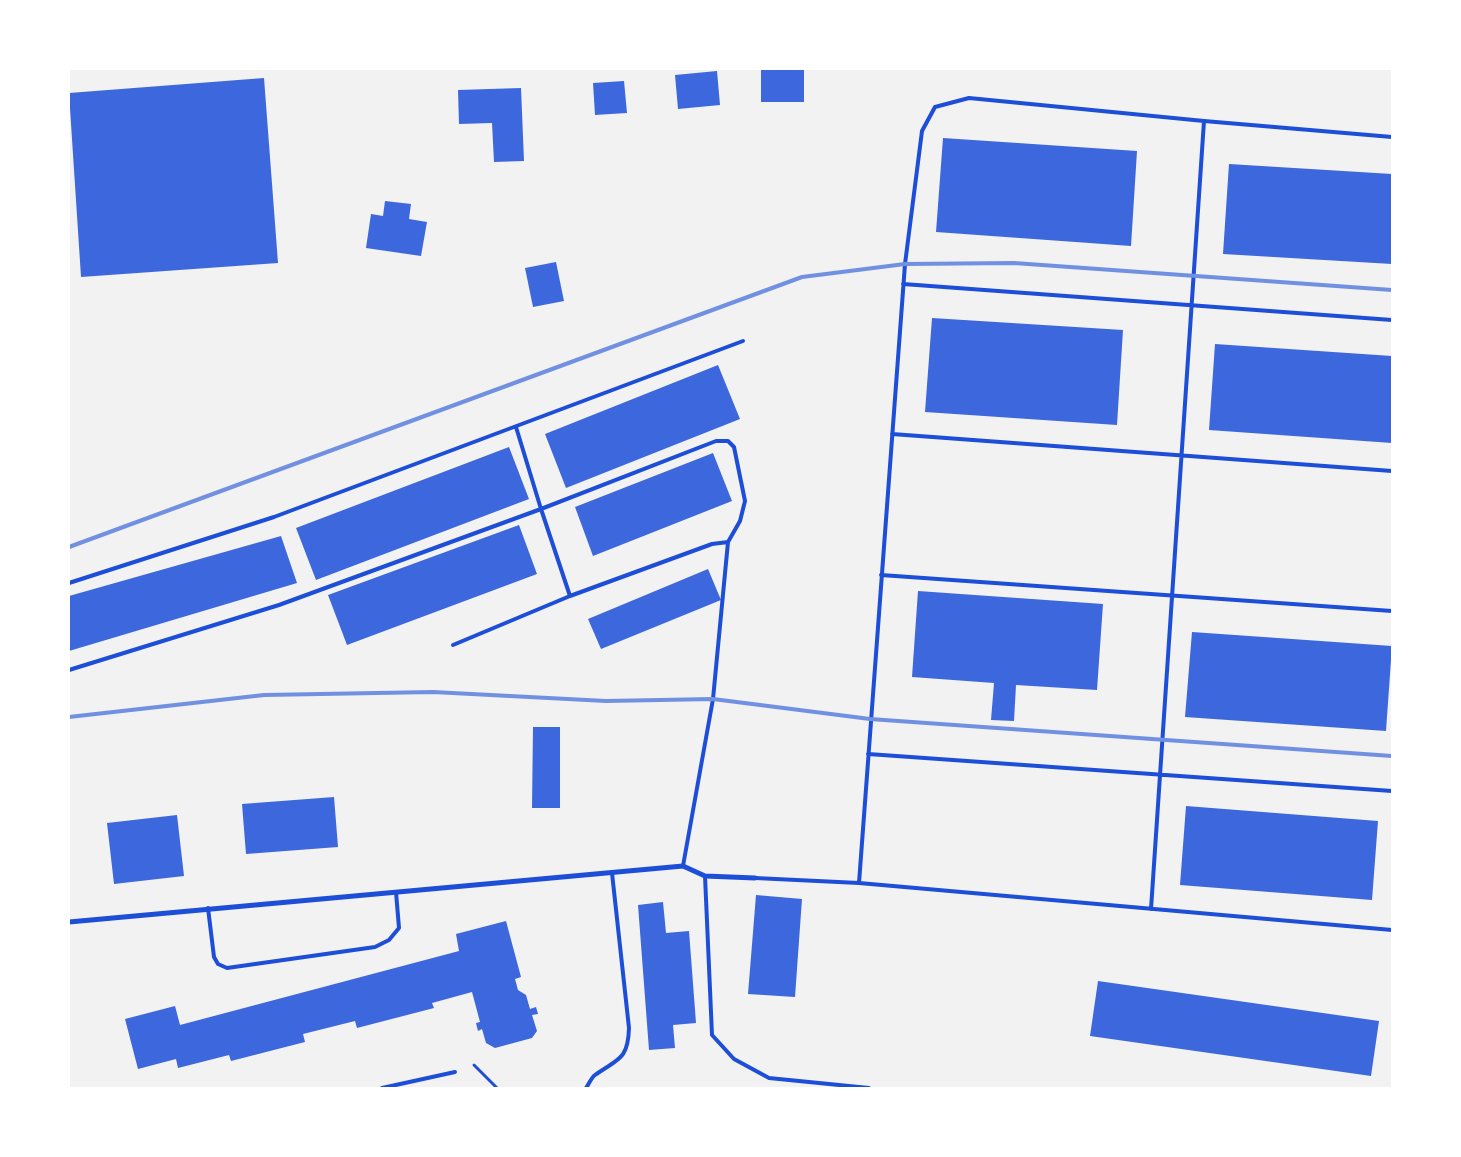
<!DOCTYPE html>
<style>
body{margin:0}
#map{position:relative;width:1461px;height:1157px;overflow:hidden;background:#f2f2f2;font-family:"Roboto Serif",serif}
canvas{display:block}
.frame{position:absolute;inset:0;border:70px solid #fff;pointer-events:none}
</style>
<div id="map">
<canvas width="1461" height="1157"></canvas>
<div class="frame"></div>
</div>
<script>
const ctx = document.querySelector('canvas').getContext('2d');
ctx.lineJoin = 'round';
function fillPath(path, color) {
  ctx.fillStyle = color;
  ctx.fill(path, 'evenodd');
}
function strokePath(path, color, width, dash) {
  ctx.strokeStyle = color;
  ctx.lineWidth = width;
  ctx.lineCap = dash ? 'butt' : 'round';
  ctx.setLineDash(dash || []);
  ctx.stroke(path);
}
fillPath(new Path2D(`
 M 761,69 L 804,69 L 804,102 L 761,102 Z
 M 717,71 L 720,105 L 678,109 L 675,75 Z
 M 264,78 L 278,263 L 81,277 L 69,93 Z
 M 624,81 L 627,113 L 595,115 L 593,83 Z
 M 521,88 L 524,161 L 494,162 L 492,123 L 459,124 L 458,90 Z
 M 943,138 L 1137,151 L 1131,246 L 936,232 Z
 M 1229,164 L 1392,174 L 1392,264 L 1223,254 Z
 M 385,201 L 411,204 L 409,219 L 427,222 L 421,256 L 366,248 L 371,214 L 383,216 Z
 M 556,262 L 564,301 L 533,307 L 525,268 Z
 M 932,318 L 1123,330 L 1117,425 L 925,412 Z
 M 1215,344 L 1392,356 L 1392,443 L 1209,430 Z
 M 718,365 L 740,419 L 566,488 L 545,434 Z
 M 509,447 L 529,499 L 316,580 L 296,528 Z
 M 713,453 L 732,501 L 593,556 L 575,507 Z
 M 519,525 L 537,574 L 347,645 L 328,595 Z
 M 281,536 L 297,583 L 69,651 L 69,596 Z
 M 708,569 L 721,600 L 601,649 L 588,619 Z
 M 918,591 L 1103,604 L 1097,690 L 1016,685 L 1014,721 L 991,720 L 994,683 L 912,677 Z
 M 1192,632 L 1392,646 L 1386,731 L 1185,717 Z
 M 533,727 L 560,727 L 560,808 L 532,808 Z
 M 334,797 L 338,847 L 246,854 L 242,804 Z
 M 1186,806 L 1378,821 L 1372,900 L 1180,885 Z
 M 177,815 L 184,876 L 114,884 L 107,823 Z
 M 756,895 L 802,899 L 795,997 L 748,994 Z
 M 663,902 L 666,933 L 689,931 L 696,1023 L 673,1025 L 675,1048 L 649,1050 L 638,905 Z
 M 506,921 L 521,977 L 515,979 L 518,990 L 526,995 L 530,1009 L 536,1007 L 538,1014 L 532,1015 L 537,1031 L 532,1038 L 495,1048 L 486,1043 L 482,1029 L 478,1031 L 476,1023 L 480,1022 L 472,992 L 432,1003 L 434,1008 L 357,1028 L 355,1021 L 303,1034 L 305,1042 L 231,1061 L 229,1055 L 178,1068 L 176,1059 L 138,1069 L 125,1019 L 175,1006 L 180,1025 L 459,951 L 456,934 Z
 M 1098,981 L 1379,1021 L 1371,1076 L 1090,1036 Z`), '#3d67dc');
strokePath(new Path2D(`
 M 474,1065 L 497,1088`), '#1d4ed8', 3);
strokePath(new Path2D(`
 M 903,284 L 1392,320
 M 516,427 L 541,509 L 570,596
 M 892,434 L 1392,471
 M 881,575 L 1392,611
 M 69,583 L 274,517 L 743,341
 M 453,645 L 570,596 L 712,544 L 728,542
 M 69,670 L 279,605 L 541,509 L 716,441 L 728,441 L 734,447 L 745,501 L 740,521 L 728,542 L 713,699 L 683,866
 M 868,754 L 1392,791
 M 705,876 L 712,1035 L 734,1059 L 769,1078 L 869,1088
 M 755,878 L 859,883 L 1392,930
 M 859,883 L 905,264 L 922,131 L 935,107 L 969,98 L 1204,121 L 1392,137
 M 208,908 L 214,957 L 218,964 L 227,968 L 375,947 L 389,940 L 399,928 L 396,892
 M 1151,909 L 1204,121
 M 382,1088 L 455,1072
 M 586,1088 C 589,1084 591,1078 595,1075 C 617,1059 628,1061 629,1028 L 612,873`), '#1d4ed8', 4);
strokePath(new Path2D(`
 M 69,922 L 683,866 L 705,876 L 755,878`), '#1d4ed8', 5);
strokePath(new Path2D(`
 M 69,547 L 802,277 L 905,264 L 1014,263 L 1392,290
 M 69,717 L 264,695 L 433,692 L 606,701 L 713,699 L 870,719 L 1392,756`), '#7290e2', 4);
</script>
